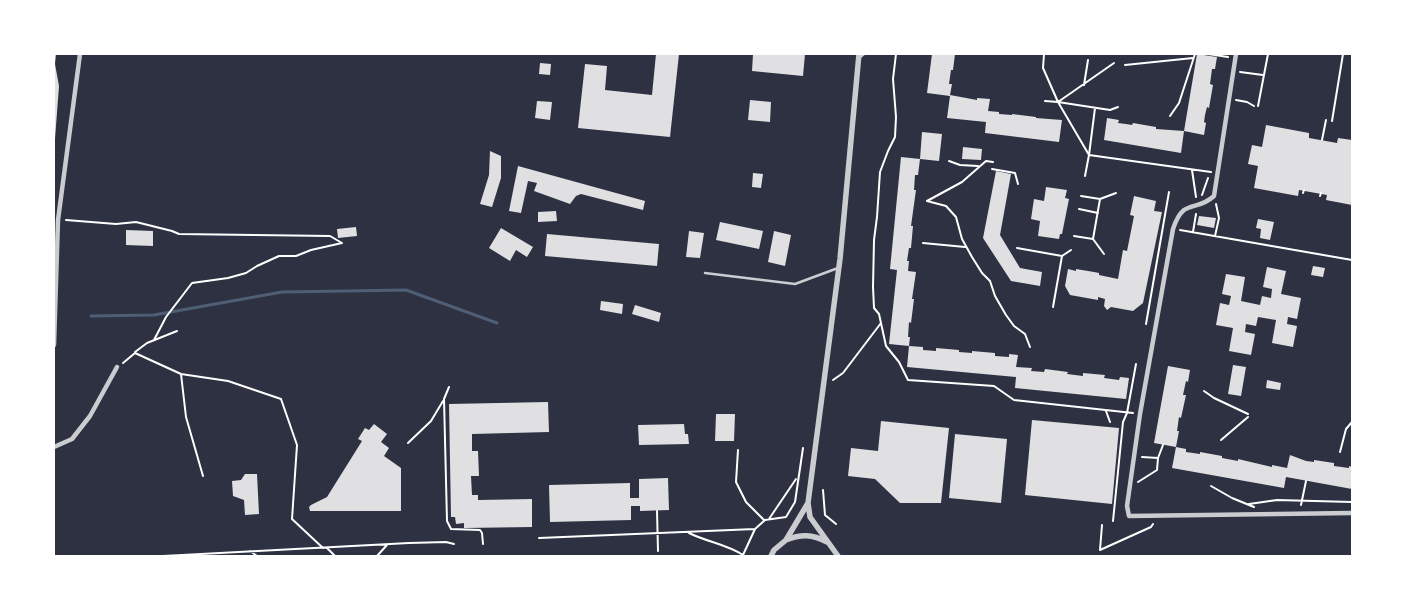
<!DOCTYPE html>
<style>
body{margin:0}
#map{position:relative;width:1406px;height:610px;overflow:hidden;background:#2d3142;font-family:Rubik,sans-serif}
canvas{display:block}
.frame{position:absolute;inset:0;border:55px solid #fff;pointer-events:none}
</style>
<div id="map">
<canvas width="1406" height="610"></canvas>
<div class="frame"></div>
</div>
<script>
const ctx = document.querySelector('canvas').getContext('2d');
ctx.lineJoin = 'round';
function strokePath(path, color, width, dash) {
  ctx.strokeStyle = color;
  ctx.lineWidth = width;
  ctx.lineCap = dash ? 'butt' : 'round';
  ctx.setLineDash(dash || []);
  ctx.stroke(path);
}
function fillPath(path, color) {
  ctx.fillStyle = color;
  ctx.fill(path, 'evenodd');
}
strokePath(new Path2D(`
 M 91,316 L 154,315 L 282,292 L 406,290 L 497,323`), '#4f5d75', 3);
fillPath(new Path2D(`
 M 54,54 L 56,54 L 55,64 L 59,86 L 55,139 L 54,139 Z
 M 656,54 L 679,54 L 670,137 L 578,128 L 585,64 L 607,66 L 605,90 L 652,95 Z
 M 753,54 L 805,54 L 803,76 L 752,71 Z
 M 932,54 L 955,54 L 953,70 L 951,70 L 949,84 L 952,84 L 950,95 L 977,100 L 977,98 L 990,99 L 988,111 L 999,112 L 999,114 L 1012,115 L 1012,114 L 1036,117 L 1036,118 L 1062,120 L 1059,142 L 985,133 L 986,122 L 947,118 L 950,96 L 927,93 Z
 M 1197,54 L 1217,57 L 1215,69 L 1212,69 L 1210,84 L 1213,85 L 1209,108 L 1207,107 L 1205,115 L 1204,122 L 1206,123 L 1204,135 L 1184,131 Z
 M 540,63 L 551,64 L 550,75 L 539,74 Z
 M 750,100 L 771,102 L 770,122 L 748,120 Z
 M 537,101 L 552,102 L 550,120 L 535,118 Z
 M 1107,118 L 1119,120 L 1118,123 L 1126,124 L 1132,125 L 1133,123 L 1156,127 L 1156,129 L 1184,131 L 1181,153 L 1104,140 Z
 M 1266,125 L 1309,133 L 1309,138 L 1337,143 L 1338,138 L 1352,140 L 1352,205 L 1326,200 L 1327,195 L 1299,190 L 1298,196 L 1254,188 L 1258,166 L 1248,164 L 1252,145 L 1262,147 Z
 M 922,132 L 942,134 L 939,161 L 920,159 Z
 M 963,147 L 982,149 L 981,160 L 962,159 Z
 M 490,151 L 501,156 L 501,178 L 492,207 L 480,204 L 489,175 Z
 M 901,157 L 920,159 L 918,175 L 915,175 L 914,190 L 916,190 L 911,226 L 913,226 L 911,248 L 909,248 L 907,261 L 909,261 L 908,271 L 916,272 L 912,299 L 914,299 L 911,323 L 909,322 L 908,337 L 910,337 L 909,346 L 889,344 L 897,270 L 890,269 Z
 M 518,166 L 645,201 L 643,210 L 581,194 L 576,196 L 570,204 L 534,191 L 537,183 L 528,181 L 521,213 L 509,211 Z
 M 996,171 L 1011,174 L 1000,235 L 1020,268 L 1042,272 L 1040,286 L 1011,281 L 983,238 Z
 M 753,173 L 763,174 L 761,188 L 752,187 Z
 M 1046,187 L 1067,190 L 1065,198 L 1069,199 L 1062,234 L 1060,234 L 1059,239 L 1038,236 L 1040,221 L 1031,219 L 1034,199 L 1044,201 Z
 M 1134,196 L 1156,201 L 1154,211 L 1162,212 L 1143,303 L 1133,311 L 1111,307 L 1107,310 L 1104,306 L 1105,299 L 1098,297 L 1098,300 L 1070,295 L 1065,286 L 1068,269 L 1076,271 L 1076,269 L 1094,272 L 1099,273 L 1099,275 L 1118,279 L 1123,250 L 1127,251 L 1134,216 L 1130,215 Z
 M 556,211 L 557,221 L 538,222 L 538,212 Z
 M 1199,216 L 1216,218 L 1214,228 L 1197,225 Z
 M 1258,219 L 1274,222 L 1270,240 L 1260,238 L 1261,229 L 1256,228 Z
 M 720,222 L 763,231 L 759,249 L 716,240 Z
 M 356,227 L 357,236 L 338,238 L 337,229 Z
 M 501,228 L 533,247 L 527,257 L 516,250 L 510,261 L 489,248 Z
 M 126,230 L 153,231 L 153,246 L 126,245 Z
 M 689,231 L 704,233 L 700,258 L 686,257 Z
 M 774,231 L 791,235 L 785,266 L 768,262 Z
 M 547,234 L 659,244 L 657,266 L 545,256 Z
 M 1313,266 L 1325,268 L 1323,277 L 1311,275 Z
 M 1267,267 L 1286,271 L 1281,294 L 1301,298 L 1297,319 L 1288,317 L 1287,324 L 1297,326 L 1293,347 L 1272,343 L 1276,320 L 1258,317 L 1256,326 L 1246,324 L 1245,332 L 1255,334 L 1251,355 L 1229,351 L 1233,328 L 1216,325 L 1220,303 L 1229,305 L 1231,296 L 1222,294 L 1226,274 L 1245,277 L 1241,301 L 1260,305 L 1262,296 L 1271,298 L 1272,289 L 1263,287 Z
 M 601,301 L 623,304 L 622,314 L 600,310 Z
 M 635,305 L 661,313 L 659,322 L 632,314 Z
 M 909,346 L 923,347 L 923,350 L 936,351 L 936,348 L 959,350 L 959,352 L 972,353 L 972,351 L 995,353 L 995,356 L 1009,357 L 1009,354 L 1018,355 L 1016,367 L 1032,368 L 1031,371 L 1044,372 L 1045,369 L 1068,372 L 1067,374 L 1083,376 L 1083,373 L 1105,375 L 1104,378 L 1119,380 L 1120,377 L 1129,378 L 1126,399 L 1015,388 L 1016,377 L 907,367 Z
 M 1233,365 L 1246,367 L 1241,396 L 1228,394 Z
 M 1168,366 L 1190,370 L 1188,382 L 1186,381 L 1183,395 L 1186,395 L 1181,418 L 1179,417 L 1177,431 L 1179,431 L 1176,447 L 1154,443 Z
 M 1267,380 L 1281,383 L 1280,390 L 1266,388 Z
 M 548,402 L 549,432 L 472,434 L 472,451 L 478,451 L 479,476 L 471,476 L 472,495 L 478,495 L 478,500 L 532,499 L 532,527 L 464,528 L 464,523 L 456,524 L 455,517 L 451,517 L 449,404 Z
 M 716,414 L 735,414 L 734,441 L 715,441 Z
 M 1032,420 L 1119,428 L 1112,504 L 1025,495 Z
 M 881,421 L 949,428 L 941,503 L 900,503 L 875,479 L 848,476 L 851,448 L 878,451 Z
 M 374,424 L 387,434 L 381,442 L 389,448 L 384,456 L 401,468 L 401,511 L 310,511 L 309,507 L 311,505 L 327,497 L 362,441 L 358,439 L 365,428 L 369,430 Z
 M 684,424 L 685,434 L 688,434 L 689,444 L 639,445 L 638,425 Z
 M 955,434 L 1007,439 L 1001,503 L 949,498 Z
 M 1176,447 L 1186,449 L 1186,452 L 1200,454 L 1200,452 L 1222,456 L 1222,458 L 1238,461 L 1238,459 L 1272,467 L 1272,465 L 1287,468 L 1290,455 L 1306,461 L 1314,462 L 1314,460 L 1334,463 L 1334,466 L 1349,468 L 1349,466 L 1352,467 L 1352,489 L 1286,477 L 1284,488 L 1172,468 Z
 M 245,474 L 257,474 L 259,514 L 245,515 L 244,500 L 233,496 L 232,481 L 241,480 Z
 M 668,478 L 669,510 L 640,511 L 640,506 L 631,506 L 631,520 L 550,522 L 549,485 L 630,483 L 630,498 L 639,498 L 639,479 Z`), '#e0e0e3');
strokePath(new Path2D(`
 M 896,54 L 893,79 L 896,117 L 895,137 L 888,151 L 880,172 L 877,217 L 874,240 L 873,287 L 874,308 L 879,314 L 886,346 L 899,362 L 908,380 L 994,386 L 1014,400 L 1133,413
 M 1044,54 L 1043,68 L 1058,102
 M 1208,54 L 1228,57
 M 1125,65 L 1193,58
 M 1240,72 L 1263,75
 M 1084,85 L 1088,60
 M 1236,100 L 1247,102 L 1254,106
 M 1045,101 L 1058,102 L 1089,155
 M 1058,102 L 1114,63
 M 1058,102 L 1110,110 L 1118,107
 M 1258,106 L 1268,54
 M 1170,116 L 1179,103 L 1195,54
 M 1332,121 L 1343,54
 M 1322,140 L 1326,120
 M 1089,155 L 1211,172
 M 949,161 L 960,165 L 978,166
 M 992,169 L 1015,173 L 1018,184
 M 1192,170 L 1196,197
 M 1085,176 L 1089,155 L 1095,108
 M 1303,193 L 1304,190
 M 1202,195 L 1208,178
 M 1081,196 L 1100,199
 M 1320,196 L 1321,193
 M 927,201 L 946,206 L 956,217 L 962,239 L 972,257 L 982,273 L 990,281 L 995,296 L 1006,315 L 1014,326 L 1025,334 L 1030,347
 M 927,201 L 962,182 L 986,161 L 993,162
 M 1079,209 L 1098,213
 M 66,220 L 116,224 L 136,222 L 172,231 L 179,234 L 330,236 L 342,243
 M 1180,230 L 1352,260
 M 1193,232 L 1196,214
 M 1074,236 L 1093,239 L 1104,254
 M 1215,236 L 1219,218 L 1216,204
 M 1093,239 L 1100,199 L 1116,193
 M 923,243 L 965,247
 M 1017,248 L 1062,256 L 1071,250
 M 1053,307 L 1062,256
 M 1146,324 L 1169,192
 M 154,340 L 166,317 L 192,283 L 228,278 L 246,273 L 257,266 L 279,256 L 296,256 L 311,250 L 342,243
 M 135,352 L 147,343 L 177,331
 M 123,363 L 135,353 L 181,374 L 228,381 L 281,399 L 297,445 L 292,519 L 323,548
 M 181,374 L 186,417 L 203,476
 M 833,380 L 843,373 L 881,323
 M 449,387 L 444,399 L 447,521 L 451,529 L 480,530 L 482,533 L 483,544
 M 1204,391 L 1214,398 L 1248,414
 M 1106,411 L 1110,422
 M 1221,440 L 1248,417
 M 408,443 L 431,421 L 443,401
 M 738,450 L 736,482 L 746,502 L 764,520
 M 1340,452 L 1346,429 L 1352,422
 M 1158,458 L 1163,445
 M 1138,482 L 1157,470 L 1158,458 L 1142,457
 M 1211,486 L 1232,498 L 1254,507
 M 823,490 L 825,515 L 836,524
 M 1249,504 L 1277,500 L 1352,502
 M 1301,505 L 1306,481
 M 657,511 L 658,551
 M 769,519 L 796,479
 M 1113,521 L 1123,422 L 1127,413 L 1136,364
 M 1102,525 L 1100,550 L 1151,527 L 1153,524
 M 689,533 C 707,542 726,544 743,555 L 755,529 L 765,520 L 786,517 L 795,502 L 803,448
 M 539,538 L 755,529
 M 327,548 L 335,556
 M 250,551 L 257,556
 M 163,556 L 409,543 L 446,542 L 454,544
 M 377,556 L 387,545`), '#fff', 2);
strokePath(new Path2D(`
 M 859,58 L 864,54
 M 705,273 L 795,284 L 838,268`), '#caccd0', 2.5);
strokePath(new Path2D(`
 M 1236,54 L 1214,196 C 1202,207 1193,204 1184,210 C 1179,214 1175,223 1173,229 L 1140,414 L 1127,506 L 1129,516 L 1352,513
 M 54,345 L 58,220 L 80,54
 M 54,447 L 72,439 L 90,416 L 117,367`), '#caccd0', 4.5);
strokePath(new Path2D(`
 M 786,540 C 801,534 812,534 827,542
 M 771,556 L 774,550 L 786,540 L 808,503
 M 838,556 L 810,517 L 808,503 L 840,259 L 859,54`), '#caccd0', 5.5);
</script>
